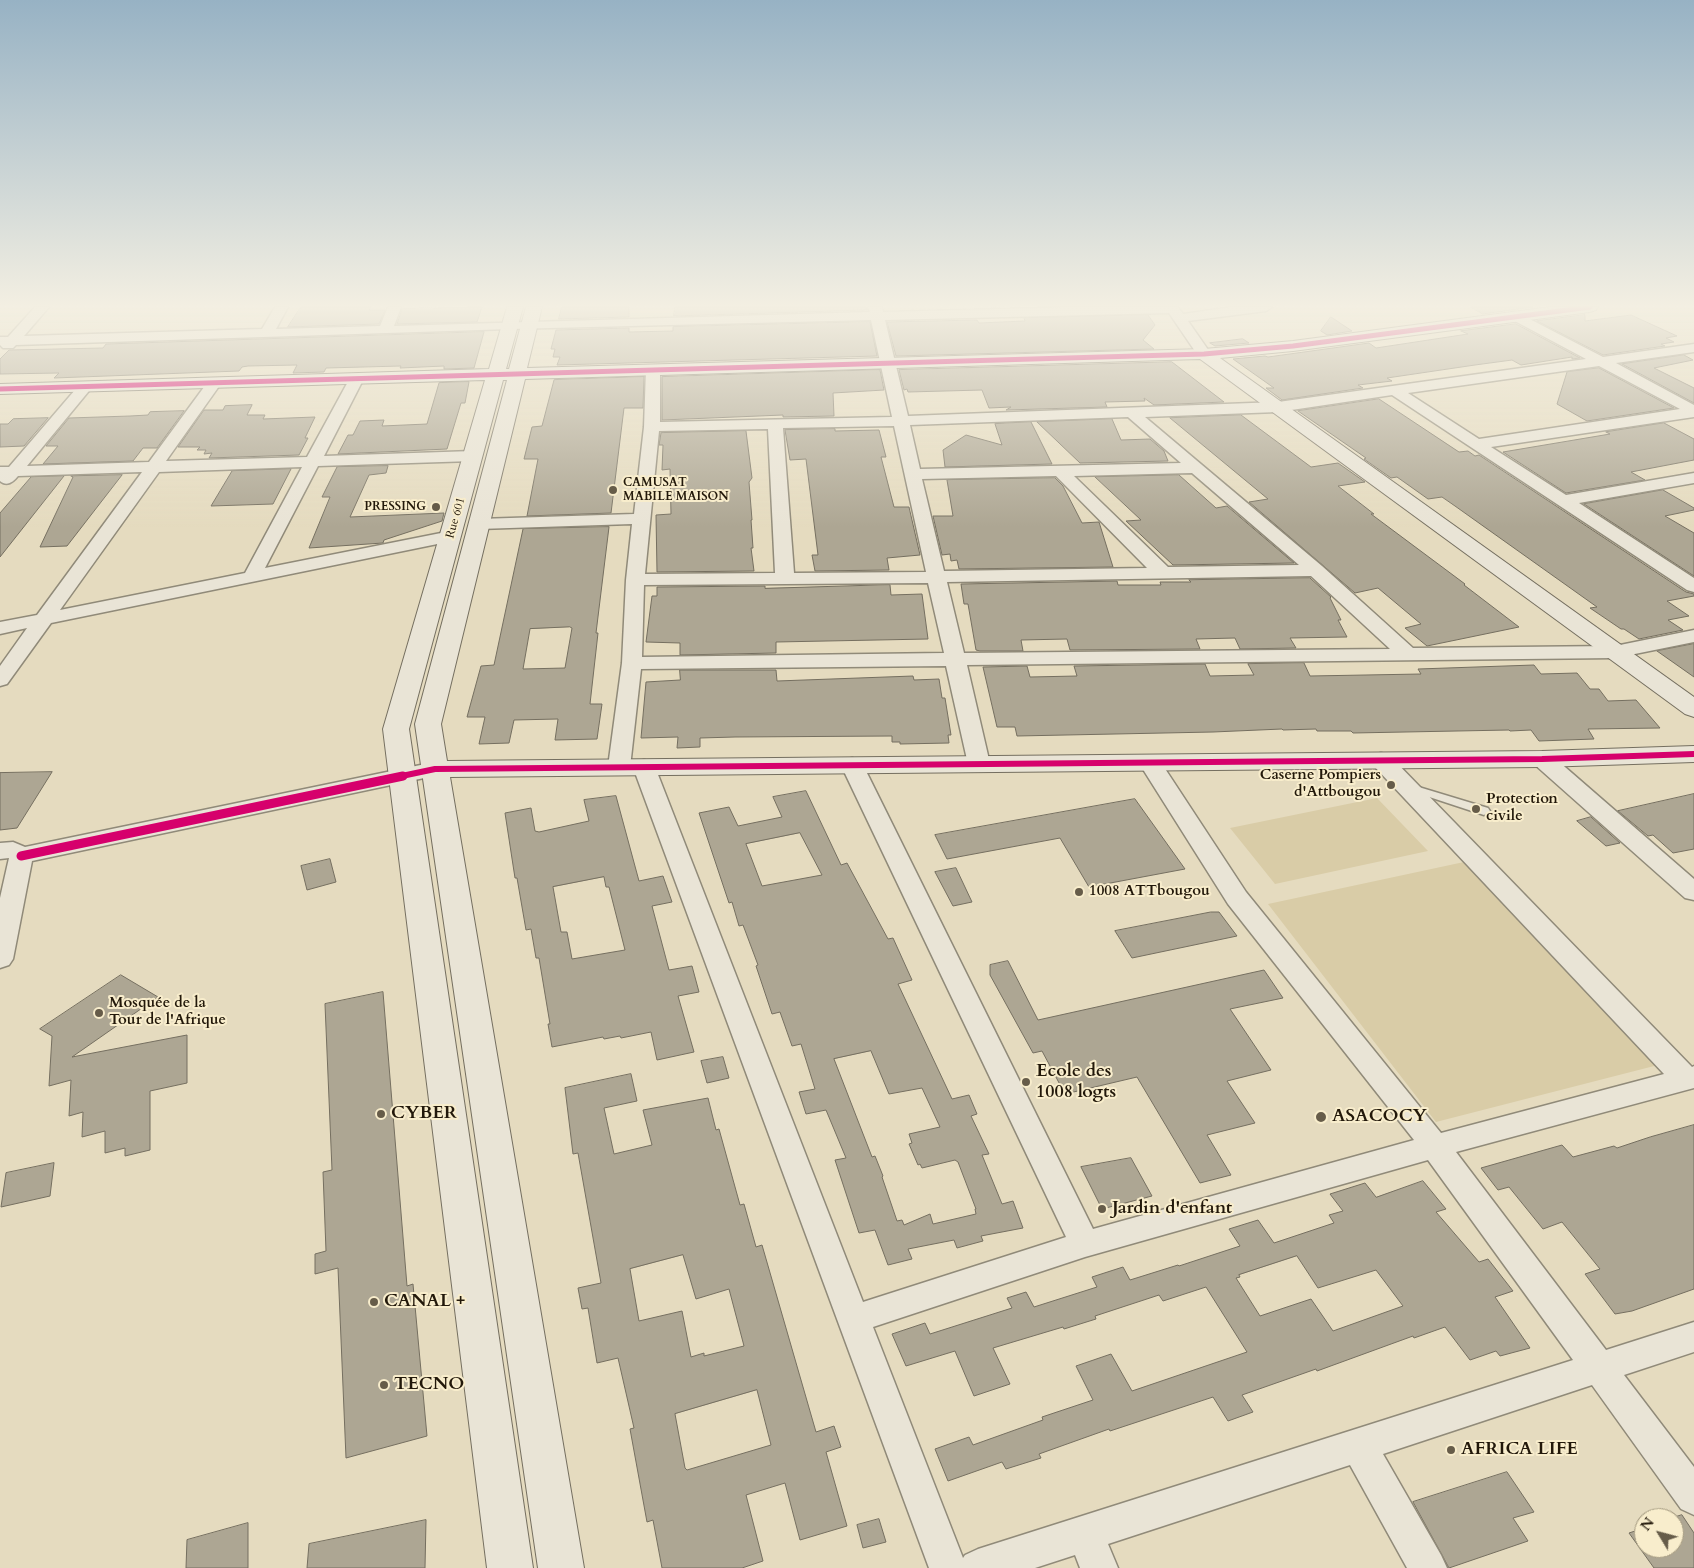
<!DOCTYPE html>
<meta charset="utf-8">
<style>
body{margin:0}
#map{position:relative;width:1694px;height:1568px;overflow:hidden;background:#e5dbbf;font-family:Cardo,serif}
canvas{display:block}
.north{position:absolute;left:1634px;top:1508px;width:50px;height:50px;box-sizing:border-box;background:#f8edcc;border:1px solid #a2987e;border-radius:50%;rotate:307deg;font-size:14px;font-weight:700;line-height:20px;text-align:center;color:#22180a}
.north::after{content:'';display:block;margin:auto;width:18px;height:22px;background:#665c49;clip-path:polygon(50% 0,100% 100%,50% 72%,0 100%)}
</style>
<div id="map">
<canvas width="1694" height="1568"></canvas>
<div class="north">N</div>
</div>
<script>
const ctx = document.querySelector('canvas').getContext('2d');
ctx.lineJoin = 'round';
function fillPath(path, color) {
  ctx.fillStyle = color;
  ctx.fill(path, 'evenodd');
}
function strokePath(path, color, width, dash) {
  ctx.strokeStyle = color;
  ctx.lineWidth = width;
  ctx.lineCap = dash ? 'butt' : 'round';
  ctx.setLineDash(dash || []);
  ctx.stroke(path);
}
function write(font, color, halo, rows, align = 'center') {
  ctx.font = font + ' Cardo,serif';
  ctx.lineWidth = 4;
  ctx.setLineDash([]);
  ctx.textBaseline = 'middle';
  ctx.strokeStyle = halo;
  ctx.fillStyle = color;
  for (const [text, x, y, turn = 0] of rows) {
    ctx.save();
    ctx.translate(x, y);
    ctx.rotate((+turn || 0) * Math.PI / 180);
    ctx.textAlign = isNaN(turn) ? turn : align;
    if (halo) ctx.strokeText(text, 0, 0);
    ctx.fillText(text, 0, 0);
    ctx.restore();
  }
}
fillPath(new Path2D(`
 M 1377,798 L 1428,851 L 1275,884 L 1230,828 Z
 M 1464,862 L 1658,1065 L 1436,1122 L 1268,904 Z`), '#d9cca7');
const building = new Path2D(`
 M 301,307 L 371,307 L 369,310 L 385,310 L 379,324 L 288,327 Z
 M 482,307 L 477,322 L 397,324 L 402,309 Z
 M 562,307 L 629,307 L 629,317 L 559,319 Z
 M 675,307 L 866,307 L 867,310 L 674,316 Z
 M 1471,307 L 1533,307 L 1483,314 Z
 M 1148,315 L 1155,325 L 1143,340 L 1154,349 L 896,356 L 887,322 L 977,320 L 979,323 L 1025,321 L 1024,318 Z
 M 1585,315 L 1585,321 L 1631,315 L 1677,336 L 1666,338 L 1674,342 L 1661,344 L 1665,346 L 1603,355 L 1537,321 Z
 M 1331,317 L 1352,331 L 1327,335 L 1321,331 Z
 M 870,322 L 877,356 L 557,365 L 560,357 L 553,357 L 555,349 L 551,349 L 556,330 L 629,328 L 629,332 L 673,331 L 673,327 Z
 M 1516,324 L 1580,358 L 1572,359 L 1572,357 L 1521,365 L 1512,360 L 1475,365 L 1387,378 L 1392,381 L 1358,385 L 1363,388 L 1282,400 L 1266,388 L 1274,388 L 1233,359 L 1265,356 L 1268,357 L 1369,343 L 1376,348 L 1468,334 L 1461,331 Z
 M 484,332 L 474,368 L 444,369 L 444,366 L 400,368 L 401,366 L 326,368 L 324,372 L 293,373 L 297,365 L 248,366 L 242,367 L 239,371 L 54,378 L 59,373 L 0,374 L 0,359 L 9,350 L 103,348 L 106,344 L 167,342 Z
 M 1243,339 L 1249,343 L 1215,346 L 1210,343 Z
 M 1684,355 L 1693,360 L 1654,368 L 1694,388 L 1694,403 L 1622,364 Z
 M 1172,362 L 1224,402 L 1154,405 L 1144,398 L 1145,401 L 1105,402 L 1107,407 L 1006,410 L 1011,407 L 989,408 L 982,390 L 908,392 L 907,389 L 904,390 L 899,370 Z
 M 1599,368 L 1674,408 L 1587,421 L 1557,404 L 1567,372 Z
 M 880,370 L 884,390 L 833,393 L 834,416 L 783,417 L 783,415 L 662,420 L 662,377 Z
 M 644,377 L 643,408 L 624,408 L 611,513 L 527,516 L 538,459 L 524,459 L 532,427 L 542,426 L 554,380 Z
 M 469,382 L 465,403 L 461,403 L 447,449 L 338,454 L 348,435 L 353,435 L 360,421 L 384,420 L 382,426 L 427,424 L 439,383 Z
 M 1379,399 L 1459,452 L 1468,451 L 1475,456 L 1479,455 L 1686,592 L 1694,594 L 1694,596 L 1667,601 L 1689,616 L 1668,620 L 1683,630 L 1639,639 L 1624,629 L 1621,629 L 1590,608 L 1597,607 L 1455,506 L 1442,497 L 1428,499 L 1397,477 L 1391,478 L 1364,459 L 1366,458 L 1298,411 Z
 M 252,405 L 247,415 L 265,415 L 263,419 L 315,417 L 305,438 L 308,438 L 299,455 L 209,458 L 212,453 L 204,454 L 206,450 L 197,450 L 200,447 L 178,447 L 204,410 L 223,410 L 225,406 Z
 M 184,411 L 157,448 L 143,448 L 133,461 L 43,464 L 58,446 L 46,446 L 69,418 L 130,416 L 148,415 L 150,412 Z
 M 1241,415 L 1311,467 L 1338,463 L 1365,482 L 1338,486 L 1374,514 L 1371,514 L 1465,584 L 1464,585 L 1519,627 L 1427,646 L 1405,628 L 1421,624 L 1378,588 L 1355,593 L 1249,502 L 1268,499 L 1170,418 Z
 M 48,418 L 24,446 L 0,447 L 0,424 L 8,424 L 13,419 Z
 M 1112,419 L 1121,440 L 1150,439 L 1164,451 L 1168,461 L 1080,463 L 1037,422 Z
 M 1031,422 L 1052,464 L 945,467 L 943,450 L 966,435 L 1002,445 L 995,424 Z
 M 1664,423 L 1694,439 L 1694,460 L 1631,472 L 1645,480 L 1566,493 L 1503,452 L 1610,434 L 1606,432 Z
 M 835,429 L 835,431 L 879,430 L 886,457 L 881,457 L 894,507 L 909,507 L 920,555 L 887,558 L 889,570 L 815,571 L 812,555 L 818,555 L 806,459 L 790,460 L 785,430 Z
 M 746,431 L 752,478 L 749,482 L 752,520 L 751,520 L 753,548 L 751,548 L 754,571 L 657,572 L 656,515 L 671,514 L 670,469 L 662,470 L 663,445 L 659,445 L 661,433 Z
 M 388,466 L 386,473 L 369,475 L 350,517 L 444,513 L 442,521 L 384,540 L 383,543 L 309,548 L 330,497 L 322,497 L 337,467 Z
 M 291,469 L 273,504 L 211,506 L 232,471 Z
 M 122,475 L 67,546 L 40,547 L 73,477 L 71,476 Z
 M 1179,475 L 1216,508 L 1227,506 L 1294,563 L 1173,565 L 1126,521 L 1141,520 L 1095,477 Z
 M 64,476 L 0,557 L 0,513 L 31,477 Z
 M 1055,478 L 1063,486 L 1082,523 L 1099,522 L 1113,567 L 959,569 L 957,560 L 951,561 L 950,554 L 942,555 L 933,516 L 953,516 L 947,480 Z
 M 1663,490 L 1694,508 L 1694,510 L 1665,516 L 1694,533 L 1694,576 L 1584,504 Z
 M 609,527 L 596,633 L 598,633 L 590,704 L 602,704 L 597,739 L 555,740 L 558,719 L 514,720 L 509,743 L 479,744 L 485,717 L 467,717 L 481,666 L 494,665 L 523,529 ZM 570,627 L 572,628 L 565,668 L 523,669 L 530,629 Z
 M 1310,578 L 1331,597 L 1330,598 L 1341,620 L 1338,620 L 1347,637 L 1290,638 L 1296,648 L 1240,649 L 1235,638 L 1196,639 L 1200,649 L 1070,650 L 1067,639 L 1021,640 L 1023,651 L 980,651 L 976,650 L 968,604 L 964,604 L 961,584 L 1117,581 L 1118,585 L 1161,585 L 1160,582 L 1191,582 L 1189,580 Z
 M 890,585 L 891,595 L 922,594 L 928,639 L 776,642 L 776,653 L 680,655 L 680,643 L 646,642 L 652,596 L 657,596 L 657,587 L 765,586 L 765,588 Z
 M 1694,644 L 1694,677 L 1657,651 Z
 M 1304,663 L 1310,676 L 1421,674 L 1418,669 L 1534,665 L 1541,674 L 1577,673 L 1590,689 L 1599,689 L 1608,701 L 1636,700 L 1660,728 L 1588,729 L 1594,739 L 1539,741 L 1531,730 L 1510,731 L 1509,730 L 1353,733 L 1351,731 L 1317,731 L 1316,729 L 1283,730 L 1282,729 L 1213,732 L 1017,736 L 1015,727 L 997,727 L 983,667 L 1027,666 L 1030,677 L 1077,676 L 1074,666 L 1205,664 L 1210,676 L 1254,675 L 1248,664 Z
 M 680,670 L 776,670 L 777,681 L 913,676 L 914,680 L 939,679 L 942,698 L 945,698 L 951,735 L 948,735 L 949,743 L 900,744 L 900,742 L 892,742 L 892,736 L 735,737 L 700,738 L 700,747 L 677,748 L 678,737 L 641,738 L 646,682 L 680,680 Z
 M 52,772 L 17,828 L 0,830 L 0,773 Z
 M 806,791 L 841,865 L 847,863 L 888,939 L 893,938 L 912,980 L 898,984 L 952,1099 L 969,1095 L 977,1114 L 971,1116 L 989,1154 L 982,1155 L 1002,1204 L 1013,1201 L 1023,1228 L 981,1236 L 983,1241 L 957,1248 L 954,1240 L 908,1249 L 912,1259 L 888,1265 L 875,1230 L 859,1233 L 835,1160 L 846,1158 L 826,1110 L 806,1114 L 799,1092 L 815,1089 L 801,1044 L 792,1046 L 780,1012 L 772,1014 L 756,966 L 758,965 L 743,925 L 739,926 L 732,902 L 729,903 L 699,813 L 729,807 L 738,826 L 782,817 L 773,797 ZM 800,833 L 822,875 L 762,886 L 746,844 ZM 871,1051 L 889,1094 L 922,1088 L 940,1127 L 909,1134 L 912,1143 L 909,1144 L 918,1165 L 920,1164 L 922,1168 L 955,1160 L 958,1162 L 976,1209 L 975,1209 L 976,1214 L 933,1224 L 930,1214 L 904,1225 L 902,1220 L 897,1221 L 882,1177 L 883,1176 L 875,1156 L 872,1157 L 834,1059 Z
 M 1694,794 L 1694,849 L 1673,853 L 1653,835 L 1648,836 L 1618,811 Z
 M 616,796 L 639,881 L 663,876 L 672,902 L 652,906 L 669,970 L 692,966 L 699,992 L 678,996 L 694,1052 L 657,1060 L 651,1032 L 621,1038 L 620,1036 L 604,1039 L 603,1037 L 552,1047 L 548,1024 L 550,1024 L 539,958 L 536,958 L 531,929 L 526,930 L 517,878 L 515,878 L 505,813 L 531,808 L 535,831 L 539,832 L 589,821 L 584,800 ZM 604,877 L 606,887 L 609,887 L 625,950 L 572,959 L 567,932 L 561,932 L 553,887 Z
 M 1135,799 L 1185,869 L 1089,887 L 1060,838 L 947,859 L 935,835 Z
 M 1591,817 L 1620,843 L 1606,846 L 1577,821 Z
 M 330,859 L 336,882 L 307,890 L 301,866 Z
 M 956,868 L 972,902 L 953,906 L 935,872 Z
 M 1211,912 L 1219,912 L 1237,936 L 1132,958 L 1115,931 Z
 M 1008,961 L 1038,1020 L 1264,970 L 1283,998 L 1230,1009 L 1271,1070 L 1227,1081 L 1255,1123 L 1207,1135 L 1231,1175 L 1200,1183 L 1137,1077 L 1065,1094 L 1042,1051 L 1033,1053 L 990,975 L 990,965 Z
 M 121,975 L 158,997 L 72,1057 L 187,1035 L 187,1083 L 150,1091 L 150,1150 L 125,1156 L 125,1148 L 105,1153 L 105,1131 L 82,1137 L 83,1112 L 69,1116 L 71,1080 L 49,1086 L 52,1036 L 40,1029 Z
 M 383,992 L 407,1286 L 413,1284 L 427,1436 L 346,1458 L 338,1268 L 315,1274 L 315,1254 L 326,1251 L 323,1172 L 332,1170 L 325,1004 Z
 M 723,1057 L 729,1078 L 707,1083 L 701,1061 Z
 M 631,1074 L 637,1101 L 604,1108 L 614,1154 L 652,1145 L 643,1110 L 708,1098 L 716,1130 L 719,1129 L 740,1205 L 744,1204 L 756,1247 L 762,1245 L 816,1432 L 834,1426 L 841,1447 L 826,1452 L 847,1526 L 800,1540 L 785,1483 L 746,1495 L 763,1561 L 742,1568 L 662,1568 L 653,1520 L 647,1522 L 630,1429 L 634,1428 L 618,1358 L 597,1363 L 588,1308 L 582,1309 L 578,1288 L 601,1283 L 578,1153 L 573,1154 L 565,1088 ZM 683,1255 L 696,1299 L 729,1289 L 744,1346 L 704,1356 L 704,1353 L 691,1357 L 682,1311 L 639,1321 L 630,1269 ZM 757,1390 L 771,1445 L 687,1470 L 685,1468 L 675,1414 Z
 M 1694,1125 L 1694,1289 L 1632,1311 L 1615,1314 L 1585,1274 L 1600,1269 L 1562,1222 L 1543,1229 L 1509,1187 L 1498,1190 L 1481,1168 L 1562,1145 L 1573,1157 L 1614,1146 L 1617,1148 L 1650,1137 Z
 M 1131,1158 L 1152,1196 L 1102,1209 L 1081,1167 Z
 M 54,1163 L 50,1196 L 1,1207 L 6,1173 Z
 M 1423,1181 L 1446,1209 L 1436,1212 L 1479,1262 L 1488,1259 L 1513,1291 L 1495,1297 L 1530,1348 L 1500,1356 L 1496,1351 L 1470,1360 L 1445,1327 L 1414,1338 L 1413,1336 L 1317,1371 L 1316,1369 L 1242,1395 L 1253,1412 L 1228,1421 L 1213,1397 L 1110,1431 L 1109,1429 L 1039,1454 L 1041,1458 L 1006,1469 L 1002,1462 L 948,1481 L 935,1449 L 969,1437 L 973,1445 L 1043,1420 L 1042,1417 L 1093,1400 L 1076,1366 L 1111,1354 L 1132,1391 L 1247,1352 L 1206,1287 L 1163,1301 L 1159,1295 L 1095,1316 L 1096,1319 L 1064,1329 L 1063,1327 L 993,1348 L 1010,1384 L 974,1396 L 955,1351 L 906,1366 L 892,1334 L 925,1323 L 930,1334 L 1012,1308 L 1007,1298 L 1026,1292 L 1034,1307 L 1097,1287 L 1092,1277 L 1123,1267 L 1130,1280 L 1178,1265 L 1179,1266 L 1240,1246 L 1229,1229 L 1258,1220 L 1274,1243 L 1334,1223 L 1329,1215 L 1343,1211 L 1330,1194 L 1365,1183 L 1376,1197 ZM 1297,1256 L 1318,1288 L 1376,1270 L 1403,1306 L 1333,1331 L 1311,1299 L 1260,1316 L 1236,1278 L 1240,1277 L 1239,1275 Z
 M 1507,1472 L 1534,1512 L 1513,1518 L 1528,1541 L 1449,1568 L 1413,1502 Z
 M 1682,1515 L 1694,1533 L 1694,1568 L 1654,1568 L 1629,1533 L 1644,1528 L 1644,1548 L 1674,1548 L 1673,1518 Z
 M 879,1519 L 886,1542 L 863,1548 L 857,1525 Z
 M 426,1520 L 425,1568 L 307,1568 L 309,1544 Z
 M 248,1523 L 248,1568 L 186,1568 L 187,1540 Z`);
fillPath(building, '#ada693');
strokePath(building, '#756f60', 1);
const lane = new Path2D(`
 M 1412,785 L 1488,808 L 1490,811 L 1484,815 L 1408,790 L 1406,788 Z`);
const street = new Path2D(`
 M 35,307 L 49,307 L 24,336 L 262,329 L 275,307 L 288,307 L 276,329 L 380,326 L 388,307 L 401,307 L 394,326 L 870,312 L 868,307 L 882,307 L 883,312 L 1077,307 L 1178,307 L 1183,314 L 1232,307 L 1272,307 L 1266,311 L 1188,321 L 1211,354 L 1209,357 L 1199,357 L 1169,313 L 885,320 L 908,416 L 1278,402 L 1586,359 L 1513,320 L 1511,317 L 1518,313 L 1603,357 L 1694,344 L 1694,352 L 1616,363 L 1694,405 L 1694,417 L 1491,447 L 1566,495 L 1694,473 L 1694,483 L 1579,503 L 1694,578 L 1694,592 L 1687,590 L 1392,395 L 1278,412 L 1145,417 L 1322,566 L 1413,648 L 1615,646 L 1694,630 L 1694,642 L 1615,658 L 967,665 L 990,764 L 987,769 L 979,771 L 971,769 L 968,764 L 946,666 L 641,669 L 630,767 L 627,772 L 619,774 L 611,772 L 608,767 L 622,663 L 626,580 L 632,524 L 479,529 L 473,528 L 470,524 L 473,520 L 479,519 L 634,514 L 644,427 L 646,369 L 648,366 L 658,366 L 660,369 L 660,422 L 892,417 L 871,320 L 510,329 L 16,345 L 13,348 L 3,348 L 0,345 L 0,337 L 8,337 ZM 1599,366 L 1680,409 L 1479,439 L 1408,393 ZM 1128,417 L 1181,463 L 920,469 L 910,425 ZM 894,426 L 926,572 L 794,573 L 783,428 ZM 768,429 L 775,573 L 645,574 L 659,431 ZM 1192,473 L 1299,565 L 1168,567 L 1074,476 ZM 1056,476 L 1147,568 L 944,571 L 922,479 ZM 1311,576 L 1390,649 L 964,653 L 947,582 ZM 928,583 L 944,653 L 642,657 L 644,585 Z
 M 357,374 L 362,375 L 364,378 L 324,456 L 473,451 L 479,453 L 481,456 L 479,459 L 473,461 L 318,466 L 265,568 L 451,531 L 457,532 L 460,536 L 457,540 L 51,623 L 7,684 L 0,686 L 0,666 L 27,628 L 0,634 L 0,622 L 37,615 L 142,472 L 18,476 C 13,482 7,487 0,481 L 0,467 L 9,467 L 81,383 L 91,383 L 93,386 L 27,466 L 149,462 L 210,379 L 220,379 L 222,382 L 166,461 L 307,457 L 350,378 L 352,375 ZM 302,467 L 245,573 L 60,610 L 159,472 Z
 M 1542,752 L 1550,754 L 1694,879 L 1694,900 L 1685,898 L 1534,764 L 1531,759 L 1534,754 Z
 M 1381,753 L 1389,755 L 1692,1067 L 1694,1066 L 1694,1088 L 1456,1152 L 1606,1350 L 1694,1322 L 1694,1352 L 1624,1375 L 1694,1467 L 1694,1515 L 1681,1509 L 1592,1385 L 1383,1454 L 1441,1555 L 1447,1568 L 1407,1568 L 1350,1465 L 1108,1544 L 1118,1568 L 1080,1568 L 1075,1555 L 1035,1568 L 929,1568 L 633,767 L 636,762 L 644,760 L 652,762 L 655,767 L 863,1302 L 1066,1237 L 841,765 L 844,760 L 852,758 L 860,760 L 863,765 L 1093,1229 L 1414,1140 L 1228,904 L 1139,763 L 1142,758 L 1150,756 L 1158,758 L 1246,892 L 1441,1133 L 1664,1074 L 1373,765 L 1370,760 L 1373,755 ZM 1428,1160 L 1573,1360 L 978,1549 L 965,1555 L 963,1558 L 873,1327 L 1085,1257 Z
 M 435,762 L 443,764 L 446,769 L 443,774 L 32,861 L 13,959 L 9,965 L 0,968 L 0,898 L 9,858 L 0,859 L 0,843 L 13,842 L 25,847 Z`);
const secondary = new Path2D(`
 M 507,307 L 523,307 L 506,369 L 509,369 L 526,307 L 542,307 L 527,368 L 1204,349 L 1293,341 L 1550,307 L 1598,307 L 1596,310 L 1590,312 L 1293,351 L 1220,358 L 1694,697 L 1694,717 L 1685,714 L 1200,359 L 525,379 L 441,724 L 447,761 L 1542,751 L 1694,746 L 1694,762 L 1542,767 L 450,777 L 584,1568 L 538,1568 L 415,724 L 507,380 L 503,380 L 409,729 L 533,1568 L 487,1568 L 383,729 L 485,380 L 0,394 L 0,384 L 489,369 Z`);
strokePath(lane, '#908a79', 3);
strokePath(street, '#908a79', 3);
strokePath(secondary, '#756f60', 2);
fillPath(lane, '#e9e4d6');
fillPath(street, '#e9e4d6');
fillPath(secondary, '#e9e4d6');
strokePath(new Path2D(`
 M 0,389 L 1204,354 L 1293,346 L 1590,307`), '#d6006c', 5);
strokePath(new Path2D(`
 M 397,777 L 435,769 L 1542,759 L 1694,754`), '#d6006c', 6);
strokePath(new Path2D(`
 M 21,856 L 403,776`), '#d6006c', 9);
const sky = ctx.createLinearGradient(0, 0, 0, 527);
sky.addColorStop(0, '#97b2c4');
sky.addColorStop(0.58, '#f3efe2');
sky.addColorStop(1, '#f3efe200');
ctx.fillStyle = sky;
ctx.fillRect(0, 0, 1694, 527);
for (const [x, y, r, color] of [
 [613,490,5,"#665c49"],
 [436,507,5,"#665c49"],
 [1391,785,5,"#665c49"],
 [1476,809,5,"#665c49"],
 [1079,892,5,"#665c49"],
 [99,1013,5,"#665c49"],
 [1026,1082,5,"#665c49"],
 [381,1114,5,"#665c49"],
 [1321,1117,6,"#665c49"],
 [1102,1209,5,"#665c49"],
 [374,1302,5,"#665c49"],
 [384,1385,5,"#665c49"],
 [1451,1450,5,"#665c49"]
]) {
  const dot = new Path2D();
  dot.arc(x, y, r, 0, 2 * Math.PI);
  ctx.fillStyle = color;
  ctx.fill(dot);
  strokePath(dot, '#f8edcc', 2);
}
write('bold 12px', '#22180a', '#f8edcc', [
 ["CAMUSAT",623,483],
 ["MABILE MAISON",623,497],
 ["PRESSING",426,507,"right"]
], 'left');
write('12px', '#22180a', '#f8edcc', [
 ["Rue 601",456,518,-74]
]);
write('bold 15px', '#22180a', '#f8edcc', [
 ["Caserne Pompiers",1381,776,"right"],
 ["d'Attbougou",1381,793,"right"],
 ["Protection",1486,800],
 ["civile",1486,817],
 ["1008 ATTbougou",1089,892],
 ["Mosquée de la",109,1004],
 ["Tour de l'Afrique",109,1021]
], 'left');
write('bold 18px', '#22180a', '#f8edcc', [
 ["Ecole des",1036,1072],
 ["1008 logts",1036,1093],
 ["CYBER",391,1114],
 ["ASACOCY",1332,1117],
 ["Jardin d'enfant",1112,1209],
 ["CANAL +",384,1302],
 ["TECNO",394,1385],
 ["AFRICA LIFE",1461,1450]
], 'left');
</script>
